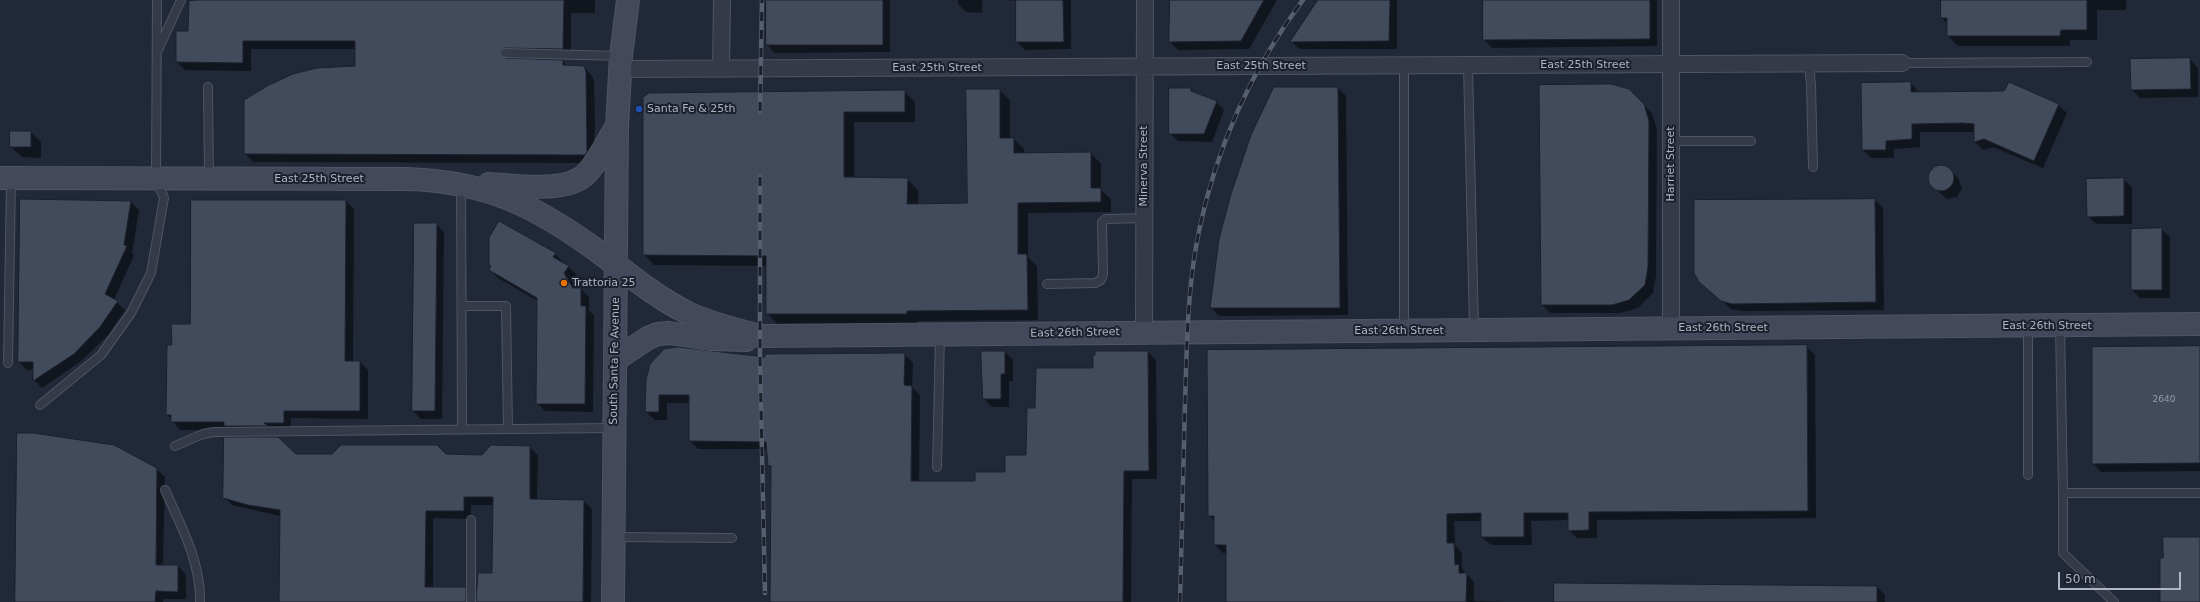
<!DOCTYPE html>
<style>
body{margin:0}
#map{position:relative;width:2200px;height:602px;overflow:hidden;background:#212837;font-family:"DejaVu Sans",sans-serif}
canvas{display:block}
.scale{position:absolute;left:2058px;top:572px;width:123px;height:18px;box-sizing:border-box;border:2px solid #afb5c4;border-top:0;padding-left:5px;font-size:12px;line-height:14px;white-space:nowrap;color:#afb5c4;-webkit-text-stroke:3px #1a202c;paint-order:stroke}
</style>
<div id="map">
<canvas width="2200" height="602"></canvas>
<div class="scale">50 m</div>
</div>
<script>
const ctx = document.querySelector('canvas').getContext('2d');
ctx.lineJoin = 'round';
function fillPath(path, color) {
  ctx.fillStyle = color;
  ctx.fill(path, 'evenodd');
}
function strokePath(path, color, width, dash) {
  ctx.strokeStyle = color;
  ctx.lineWidth = width;
  ctx.lineCap = dash ? 'butt' : 'round';
  ctx.setLineDash(dash || []);
  ctx.stroke(path);
}
function write(font, color, halo, rows, align = 'center') {
  ctx.font = font + ' "DejaVu Sans",sans-serif';
  ctx.lineWidth = 4;
  ctx.setLineDash([]);
  ctx.textBaseline = 'middle';
  ctx.strokeStyle = halo;
  ctx.fillStyle = color;
  for (const [text, x, y, turn = 0] of rows) {
    ctx.save();
    ctx.translate(x, y);
    ctx.rotate((+turn || 0) * Math.PI / 180);
    ctx.textAlign = isNaN(turn) ? turn : align;
    if (halo) ctx.strokeText(text, 0, 0);
    ctx.fillText(text, 0, 0);
    ctx.restore();
  }
}
fillPath(new Path2D(`
 M 197,0 L 595,0 L 595,13 L 571,13 L 571,57 L 514,55 L 508,60 L 563,61 L 568,67 L 584,67 L 592,76 L 594,80 L 595,125 L 593,163 L 253,162 L 245,153 L 356,66 L 356,49 L 251,49 L 251,71 L 185,70 L 177,62 L 189,32 Z
 M 767,0 L 890,0 L 890,52 L 775,53 L 767,45 Z
 M 958,0 L 982,0 L 982,13 L 966,12 L 958,4 Z
 M 1007,0 L 1071,0 L 1071,49 L 1025,50 L 1017,42 L 1017,1 Z
 M 1171,0 L 1277,0 L 1249,49 L 1178,50 L 1170,42 Z
 M 1320,0 L 1397,0 L 1397,49 L 1299,49 L 1292,42 Z
 M 1484,0 L 1657,0 L 1657,46 L 1492,48 L 1484,39 Z
 M 1942,0 L 2126,0 L 2126,10 L 2097,10 L 2097,40 L 2070,40 L 2070,46 L 1958,46 L 1948,36 L 1948,24 L 1942,18 Z
 M 2190,59 L 2198,68 L 2198,97 L 2140,98 L 2132,90 Z
 M 1911,83 L 1919,93 L 2058,105 L 2067,113 L 2043,168 L 1993,147 L 1983,150 L 1975,142 L 1975,132 L 1920,132 L 1920,147 L 1894,149 L 1894,158 L 1871,158 L 1863,150 Z
 M 1540,86 L 1628,90 L 1652,113 L 1657,130 L 1656,276 L 1653,293 L 1638,308 L 1620,313 L 1550,313 L 1542,305 Z
 M 1338,88 L 1346,96 L 1348,315 L 1219,316 L 1211,308 L 1216,263 Z
 M 1191,89 L 1196,94 L 1216,102 L 1224,110 L 1212,142 L 1178,141 L 1170,133 Z
 M 999,90 L 1010,100 L 1010,139 L 1014,139 L 1024,149 L 1024,154 L 1091,153 L 1101,164 L 1101,190 L 1111,199 L 1111,212 L 1028,213 L 1028,257 L 1037,266 L 1038,320 L 917,321 L 917,324 L 777,324 L 767,313 L 767,266 L 654,265 L 644,254 L 644,98 L 904,91 L 915,102 L 915,122 L 854,122 L 854,179 L 907,179 L 918,190 L 918,205 L 968,204 Z
 M 31,132 L 41,142 L 41,158 L 22,157 L 11,147 Z
 M 1942,166 L 1950,170 L 1958,178 L 1962,188 L 1957,197 L 1947,199 L 1932,186 L 1930,175 L 1934,169 Z
 M 2124,179 L 2132,188 L 2132,224 L 2096,224 L 2088,216 Z
 M 1875,200 L 1883,208 L 1884,310 L 1741,311 L 1731,309 L 1700,282 Z
 M 346,201 L 354,209 L 353,362 L 360,362 L 368,370 L 368,419 L 291,418 L 291,430 L 180,430 L 167,414 L 173,346 L 191,325 Z
 M 131,202 L 139,210 L 132,253 L 134,255 L 114,300 L 125,310 L 108,335 L 81,361 L 42,388 L 34,380 L 34,370 L 27,370 L 19,362 Z
 M 436,224 L 444,232 L 442,419 L 421,419 L 413,411 Z
 M 2161,229 L 2170,237 L 2170,298 L 2140,298 L 2132,290 Z
 M 555,254 L 576,274 L 572,282 L 576,289 L 581,289 L 589,297 L 589,311 L 594,315 L 593,412 L 545,411 L 537,403 L 538,301 L 498,278 L 490,269 Z
 M 1806,346 L 1815,355 L 1816,518 L 1597,520 L 1597,538 L 1577,538 L 1569,530 L 1569,520 L 1531,521 L 1532,545 L 1491,545 L 1482,537 L 1482,521 L 1454,521 L 1455,545 L 1462,553 L 1462,569 L 1474,582 L 1474,601 L 1503,602 L 1227,602 L 1227,553 L 1223,553 L 1215,545 L 1215,521 L 1209,515 Z
 M 2200,347 L 2200,471 L 2101,472 L 2093,463 Z
 M 1005,352 L 1013,360 L 1013,381 L 1009,381 L 1009,407 L 992,407 L 984,399 Z
 M 1148,352 L 1156,360 L 1157,479 L 1132,479 L 1131,602 L 771,602 L 772,469 L 769,466 L 768,449 L 698,449 L 690,441 L 690,403 L 667,403 L 667,420 L 655,420 L 646,412 L 647,380 L 766,358 L 904,354 L 913,363 L 912,387 L 920,395 L 919,482 L 976,482 L 1006,473 L 1027,456 L 1036,410 L 1094,369 Z
 M 529,447 L 538,455 L 537,500 L 584,501 L 592,509 L 591,602 L 477,602 L 493,574 L 494,505 L 471,505 L 471,519 L 433,518 L 433,588 L 465,588 L 473,597 L 473,602 L 280,602 L 280,516 L 232,505 L 224,497 L 295,455 L 483,456 Z
 M 156,469 L 165,477 L 163,566 L 178,566 L 186,575 L 186,599 L 163,599 L 163,602 L 16,602 Z
 M 1877,587 L 1885,595 L 1885,602 L 1555,602 Z`), '#0007');
const building = new Path2D(`
 M 196,0 L 564,0 L 563,49 L 505,48 L 501,50 L 500,53 L 505,58 L 563,60 L 563,65 L 584,66 L 586,72 L 587,152 L 585,155 L 244,154 L 244,100 L 269,85 L 293,74 L 317,68 L 355,66 L 355,41 L 243,41 L 243,63 L 176,62 L 176,31 L 188,31 L 189,1 Z
 M 766,0 L 883,0 L 883,45 L 766,45 Z
 M 1016,0 L 1063,0 L 1064,42 L 1016,42 Z
 M 1170,0 L 1264,0 L 1241,41 L 1169,42 Z
 M 1318,0 L 1390,0 L 1389,41 L 1290,42 Z
 M 1483,0 L 1650,0 L 1650,39 L 1483,40 Z
 M 1941,0 L 2087,0 L 2087,30 L 2061,30 L 2060,36 L 1947,36 L 1947,18 L 1941,18 Z
 M 2190,58 L 2191,89 L 2131,90 L 2130,59 Z
 M 1911,82 L 1911,92 L 2004,91 L 2009,82 L 2059,104 L 2034,161 L 1984,139 L 1974,142 L 1974,124 L 1963,123 L 1912,124 L 1912,139 L 1886,141 L 1886,150 L 1862,150 L 1861,83 Z
 M 1611,84 L 1629,89 L 1644,104 L 1649,121 L 1648,267 L 1645,285 L 1629,300 L 1612,305 L 1541,305 L 1539,85 Z
 M 1274,87 L 1338,87 L 1340,308 L 1210,308 L 1219,239 L 1231,194 L 1251,135 Z
 M 1169,88 L 1191,88 L 1191,91 L 1217,101 L 1204,134 L 1169,134 Z
 M 966,89 L 1000,89 L 1000,138 L 1014,138 L 1014,153 L 1091,152 L 1091,188 L 1101,188 L 1101,202 L 1018,203 L 1018,254 L 1027,254 L 1028,310 L 907,311 L 907,314 L 766,314 L 766,256 L 643,255 L 643,97 L 649,93 L 905,90 L 905,112 L 844,112 L 844,177 L 908,178 L 907,204 L 967,203 Z
 M 10,131 L 31,131 L 31,147 L 10,147 Z
 M1928 178a13 13 0 1 1 26 0a13 13 0 1 1-26 0Z
 M 2124,178 L 2124,216 L 2087,217 L 2086,179 Z
 M 20,199 L 131,201 L 124,245 L 127,246 L 105,294 L 118,301 L 100,327 L 74,354 L 33,381 L 33,362 L 18,362 Z
 M 1875,199 L 1876,302 L 1732,304 L 1721,301 L 1699,282 L 1694,273 L 1694,200 Z
 M 191,200 L 346,200 L 345,361 L 360,361 L 360,411 L 284,411 L 284,423 L 264,423 L 268,426 L 224,426 L 224,422 L 171,422 L 171,415 L 166,415 L 167,345 L 172,345 L 171,324 L 190,324 Z
 M 499,221 L 556,253 L 553,257 L 569,266 L 564,273 L 573,288 L 581,288 L 581,306 L 586,306 L 585,404 L 536,404 L 537,298 L 489,270 L 491,266 L 489,266 L 489,238 Z
 M 414,223 L 437,223 L 435,411 L 412,411 Z
 M 2162,228 L 2162,290 L 2131,290 L 2131,229 Z
 M 1807,345 L 1808,511 L 1589,512 L 1589,530 L 1568,531 L 1568,513 L 1524,513 L 1524,537 L 1481,537 L 1481,513 L 1447,514 L 1447,543 L 1454,543 L 1455,565 L 1459,564 L 1459,573 L 1467,573 L 1466,602 L 1226,602 L 1226,545 L 1214,545 L 1214,516 L 1208,516 L 1207,350 Z
 M 2200,346 L 2200,463 L 2092,464 L 2092,347 Z
 M 678,347 L 765,357 L 765,354 L 905,353 L 904,385 L 912,386 L 911,481 L 975,481 L 975,472 L 1005,472 L 1005,455 L 1026,455 L 1027,408 L 1035,408 L 1036,368 L 1093,368 L 1093,355 L 1095,355 L 1095,351 L 1148,351 L 1149,471 L 1124,471 L 1123,602 L 770,602 L 771,466 L 768,466 L 766,442 L 689,441 L 689,395 L 659,395 L 659,412 L 645,412 L 646,380 L 650,364 L 664,349 Z
 M 981,351 L 1005,351 L 1005,374 L 1001,374 L 1001,399 L 983,399 Z
 M 17,433 L 33,433 L 114,445 L 157,468 L 156,565 L 178,565 L 178,592 L 156,591 L 155,602 L 15,602 Z
 M 224,437 L 278,437 L 296,454 L 332,454 L 341,445 L 437,445 L 446,454 L 482,455 L 491,445 L 530,446 L 530,499 L 584,500 L 583,602 L 476,602 L 478,573 L 492,573 L 493,497 L 464,497 L 464,511 L 426,511 L 425,587 L 466,587 L 466,602 L 279,602 L 280,510 L 248,505 L 223,498 Z
 M 2163,537 L 2200,537 L 2200,602 L 2160,602 L 2160,558 L 2163,558 Z
 M 1554,583 L 1877,586 L 1877,602 L 1554,602 Z`);
fillPath(building, '#424b5c');
strokePath(building, '#1c212e', 1);
const lane = new Path2D(`
 M 158,50 L 181,0
 M 505,53 L 620,56
 M 1902,63 L 2087,62
 M 1809,64 L 1811,85 L 1813,167
 M 1468,65 L 1474,329
 M 208,87 L 209,178
 M 1671,141 L 1751,141
 M 461,186 L 462,429
 M 1047,284 L 1095,283 L 1101,280 L 1103,274 L 1102,222 L 1106,219 L 1144,218
 M 463,306 L 506,306 L 508,429
 M 2060,326 L 2063,493 L 2200,493
 M 1404,330 L 1404,66
 M 8,363 L 11,179
 M 40,405 L 101,355 L 131,313 L 151,273 L 164,198 L 156,179 L 157,0
 M 175,446 L 203,434 L 214,432 L 614,428
 M 937,467 L 940,335
 M 2028,475 L 2028,327
 M 165,490 C 181,526 201,562 200,602
 M 2063,493 L 2063,553 L 2114,602
 M 614,537 L 732,538
 M 471,602 L 471,520`);
const street = new Path2D(`
 M 1671,0 L 1671,329
 M 620,69 L 1902,63
 M 721,69 L 722,0
 M 1144,332 L 1145,0`);
const secondary = new Path2D(`
 M 0,178 L 406,179 C 488,181 538,207 603,255 C 630,275 657,298 688,313 C 710,324 736,329 760,336 L 2200,324
 M 489,184 C 517,185 567,194 587,173 C 599,160 607,141 617,126
 M 615,360 L 648,338 L 658,334 L 669,333 L 710,339 L 746,340
 M 613,602 L 617,126 L 621,56 L 628,0`);
strokePath(lane, '#4f5562', 10);
strokePath(street, '#4f5562', 18);
strokePath(secondary, '#4f5562', 24);
strokePath(lane, '#343a47', 8);
strokePath(street, '#343a47', 16);
strokePath(secondary, '#43495a', 22);
const rail = new Path2D(`
 M 760,111 L 762,0
 M 760,177 L 760,361 L 765,593
 M 1180,602 C 1182,536 1183,470 1185,403 C 1187,346 1187,288 1199,231 C 1216,148 1252,68 1303,0`);
strokePath(rail, '#575e6e', 4.5);
strokePath(rail, '#1a202c', 3, [9]);
for (const [x, y, r, color] of [
 [639,109,4,"#1a4fb4"],
 [564,283,4,"#e8710a"]
]) {
  const dot = new Path2D();
  dot.arc(x, y, r, 0, 2 * Math.PI);
  ctx.fillStyle = color;
  ctx.fill(dot);
  strokePath(dot, '#1a202c', 1.5);
}
write('9px', '#949aaa', null, [
 ["2640",2164,400]
]);
write('11px', '#afb5c4', '#1a202c', [
 ["East 25th Street",1585,65],
 ["East 25th Street",1261,66],
 ["East 25th Street",937,68],
 ["Harriet Street",1671,164,-90],
 ["Minerva Street",1144,166,-90],
 ["East 25th Street",319,179],
 ["East 26th Street",2047,326],
 ["East 26th Street",1723,328],
 ["East 26th Street",1399,331],
 ["East 26th Street",1075,333,-1],
 ["South Santa Fe Avenue",615,361,-89]
]);
write('11px', '#afb5c4', '#1a202c', [
 ["Santa Fe & 25th",647,109],
 ["Trattoria 25",572,283]
], 'left');
</script>
